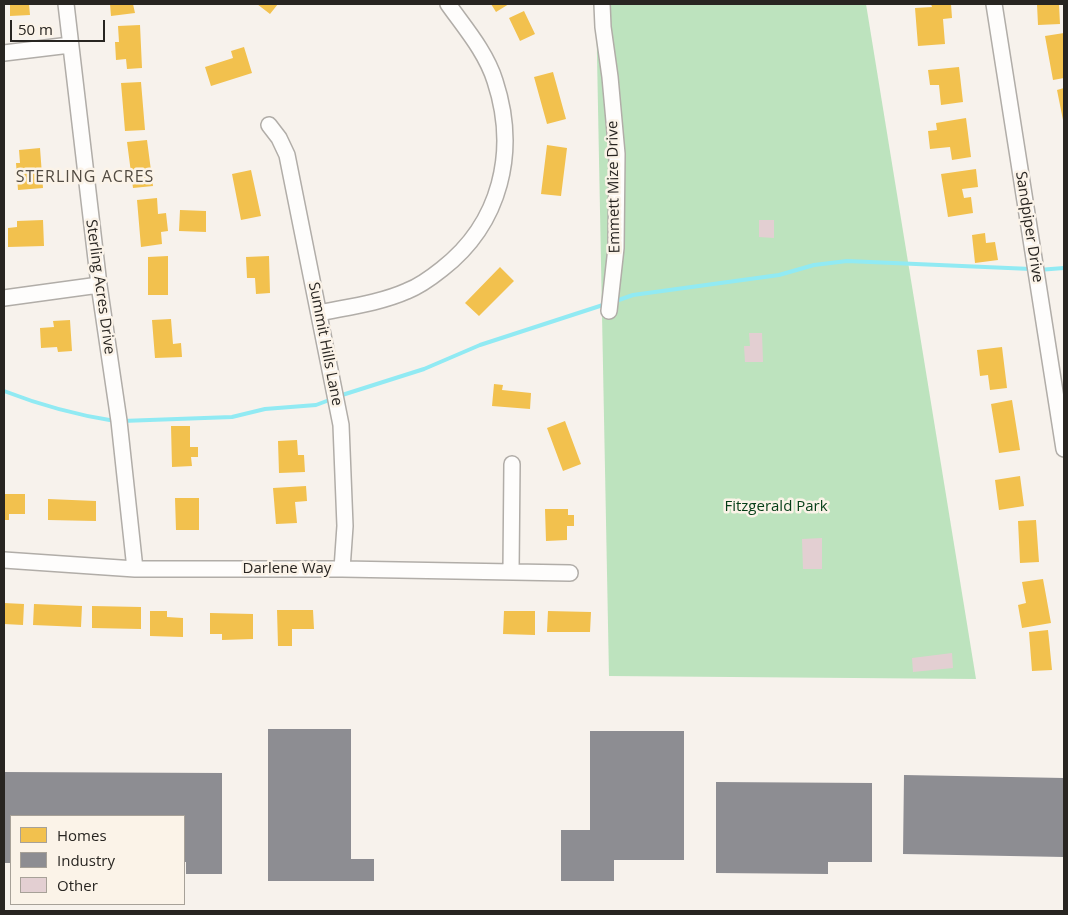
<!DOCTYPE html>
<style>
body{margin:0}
#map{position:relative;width:1068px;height:915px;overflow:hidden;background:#f7f2ec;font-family:"Open Sans",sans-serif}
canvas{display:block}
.frame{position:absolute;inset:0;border:5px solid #282521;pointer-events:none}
.legend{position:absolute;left:10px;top:815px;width:175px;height:90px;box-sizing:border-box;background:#fbf3e8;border:1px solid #a7a198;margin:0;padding:6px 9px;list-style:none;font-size:15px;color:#282521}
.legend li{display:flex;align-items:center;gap:10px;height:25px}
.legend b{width:25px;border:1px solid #a7a198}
.scale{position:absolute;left:10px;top:20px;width:95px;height:22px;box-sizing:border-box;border:2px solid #282521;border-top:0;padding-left:6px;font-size:15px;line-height:18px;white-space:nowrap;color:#282521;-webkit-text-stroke:4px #fbf3e8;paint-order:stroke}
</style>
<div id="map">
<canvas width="1068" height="915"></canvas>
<div class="frame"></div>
<ul class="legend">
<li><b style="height:14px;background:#f2c14e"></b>Homes</li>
<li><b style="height:14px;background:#8d8d92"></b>Industry</li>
<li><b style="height:14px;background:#e3cfd2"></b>Other</li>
</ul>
<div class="scale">50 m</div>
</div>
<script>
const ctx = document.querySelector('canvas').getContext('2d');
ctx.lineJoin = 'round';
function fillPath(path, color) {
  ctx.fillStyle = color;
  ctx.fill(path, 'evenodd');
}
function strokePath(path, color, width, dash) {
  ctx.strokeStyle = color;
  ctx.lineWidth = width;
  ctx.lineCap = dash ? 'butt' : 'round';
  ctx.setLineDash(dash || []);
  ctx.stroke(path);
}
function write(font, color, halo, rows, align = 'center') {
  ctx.font = font + ' "Open Sans",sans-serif';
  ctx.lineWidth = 5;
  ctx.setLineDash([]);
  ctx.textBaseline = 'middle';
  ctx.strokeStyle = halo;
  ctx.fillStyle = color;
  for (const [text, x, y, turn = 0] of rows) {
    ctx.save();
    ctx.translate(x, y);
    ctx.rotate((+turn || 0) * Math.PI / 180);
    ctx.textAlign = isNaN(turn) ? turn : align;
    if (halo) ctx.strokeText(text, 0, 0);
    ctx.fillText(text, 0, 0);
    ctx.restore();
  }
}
fillPath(new Path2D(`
 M 596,4 L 866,4 L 976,679 L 609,676 Z`), '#bde3be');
fillPath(new Path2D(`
 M 10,4 L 29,4 L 30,15 L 10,16 Z
 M 110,4 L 133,4 L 135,13 L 111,16 Z
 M 257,4 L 278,4 L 270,14 Z
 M 491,4 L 509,4 L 496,12 Z
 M 931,4 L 951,4 L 952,18 L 943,19 L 945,44 L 918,46 L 915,8 L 932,7 Z
 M 1037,4 L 1059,4 L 1060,24 L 1038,25 Z
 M 524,11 L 535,34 L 520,41 L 509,18 Z
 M 140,25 L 142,68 L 127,69 L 126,59 L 116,60 L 115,42 L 119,42 L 118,26 Z
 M 1064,33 L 1064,78 L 1053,80 L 1045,36 Z
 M 244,47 L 252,73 L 211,86 L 205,67 L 233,58 L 231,51 Z
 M 959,67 L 963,102 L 941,105 L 939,85 L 930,85 L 928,70 Z
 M 553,72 L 566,119 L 547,124 L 534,77 Z
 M 141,82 L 145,130 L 125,131 L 121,83 Z
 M 1064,88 L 1064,120 L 1063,120 L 1057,90 Z
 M 966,118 L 971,157 L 952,160 L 950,147 L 930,149 L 928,131 L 937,130 L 936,123 Z
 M 147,140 L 153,186 L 133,188 L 127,142 Z
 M 547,145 L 567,148 L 561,196 L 541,194 Z
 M 40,148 L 43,188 L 18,190 L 16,163 L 20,163 L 19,150 Z
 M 976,169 L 978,187 L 962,189 L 964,198 L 971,197 L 973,213 L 948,217 L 941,174 Z
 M 251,170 L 261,216 L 241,220 L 232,174 Z
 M 157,198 L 158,214 L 166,213 L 168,231 L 161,232 L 162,244 L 141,247 L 137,200 Z
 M 180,210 L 206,211 L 206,232 L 179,231 Z
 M 43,220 L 44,246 L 8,247 L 8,228 L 17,227 L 17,221 Z
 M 985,233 L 986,243 L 995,242 L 998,260 L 975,263 L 972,235 Z
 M 168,256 L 168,295 L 148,295 L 148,257 Z
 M 269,256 L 270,293 L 256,294 L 255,278 L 247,278 L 246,257 Z
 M 500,267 L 514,281 L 479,316 L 465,303 Z
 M 171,319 L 173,344 L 181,343 L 182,357 L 155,358 L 152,320 Z
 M 70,320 L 72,351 L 58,352 L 57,347 L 41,348 L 40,328 L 54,327 L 53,321 Z
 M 1002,347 L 1007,388 L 990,390 L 988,375 L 980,376 L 977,350 Z
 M 494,384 L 503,385 L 502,390 L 531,393 L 530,409 L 492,406 Z
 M 1012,400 L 1020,450 L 999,453 L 991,404 Z
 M 565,421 L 581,464 L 563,471 L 547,428 Z
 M 171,426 L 190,426 L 190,447 L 198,447 L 198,457 L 191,457 L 192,466 L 172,467 Z
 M 297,440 L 298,455 L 304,455 L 305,472 L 279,473 L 278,441 Z
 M 1020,476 L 1024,506 L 999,510 L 995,480 Z
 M 306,486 L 307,501 L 295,502 L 297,523 L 276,524 L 273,488 Z
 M 4,494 L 25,494 L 25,514 L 9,514 L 9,520 L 4,520 Z
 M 175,498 L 199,498 L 199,530 L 176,530 Z
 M 48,499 L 96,501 L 96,521 L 48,520 Z
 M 545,509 L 568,509 L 568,515 L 574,515 L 574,526 L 567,526 L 567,540 L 546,541 Z
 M 1036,520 L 1039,562 L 1020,563 L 1018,521 Z
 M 1043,579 L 1051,623 L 1022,628 L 1018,605 L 1026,603 L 1022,582 Z
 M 4,603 L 24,604 L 23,625 L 4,624 Z
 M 34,604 L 82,606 L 81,627 L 33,625 Z
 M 92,606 L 141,607 L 141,629 L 92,628 Z
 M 277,610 L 313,610 L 314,629 L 292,629 L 292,646 L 278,646 Z
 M 150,611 L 167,611 L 167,617 L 183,618 L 183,637 L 150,636 Z
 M 504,611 L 535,611 L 535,635 L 503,634 Z
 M 548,611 L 591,612 L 590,632 L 547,632 Z
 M 210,613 L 253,614 L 253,639 L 222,640 L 222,634 L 210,634 Z
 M 1048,630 L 1052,670 L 1032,671 L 1029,632 Z`), '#f2c14e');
fillPath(new Path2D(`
 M 268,729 L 351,729 L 351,859 L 374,859 L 374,881 L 268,881 Z
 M 590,731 L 684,731 L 684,860 L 614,860 L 614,881 L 561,881 L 561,830 L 590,830 Z
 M 4,772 L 222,773 L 222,874 L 186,874 L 186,862 L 184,862 L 184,816 L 11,816 L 11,863 L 4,863 Z
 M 904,775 L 1064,778 L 1064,857 L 903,854 Z
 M 716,782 L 872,783 L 872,862 L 828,862 L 828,874 L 716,873 Z`), '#8d8d92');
strokePath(new Path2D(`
 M 1038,270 L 1064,268
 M 613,302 L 633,295 L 779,275 L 814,265 L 847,261 L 1031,269
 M 4,391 C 40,405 76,415 115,421
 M 339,396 L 424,369 L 480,345 L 606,304
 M 122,421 L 232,417 L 265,409 L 316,405 L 332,399`), '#91eaf3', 4);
fillPath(new Path2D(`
 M 759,220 L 774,220 L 774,238 L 759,237 Z
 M 749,333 L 762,333 L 763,362 L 745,362 L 744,346 L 750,346 Z
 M 822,538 L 822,569 L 803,569 L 802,539 Z
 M 952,653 L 953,668 L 913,672 L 912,658 Z`), '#e3cfd2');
const minor = new Path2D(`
 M 66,4 L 99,285 L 119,421 L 135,569
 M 602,4 L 603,27 L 610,77 L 617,154 L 616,248 L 609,311
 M 994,4 L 1064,449
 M 4,53 L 70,45
 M 269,125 L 279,138 L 287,155 L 341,425 L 345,526 L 342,569
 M 4,298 L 99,285
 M 319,313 C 348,307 380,303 407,291 C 420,286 432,277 442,269 C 501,223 518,151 495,81 C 486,52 465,28 448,4
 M 4,560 L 135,569 L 342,569 L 570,573
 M 511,571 L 512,464`);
strokePath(minor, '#b1ada8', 18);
strokePath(minor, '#fefdfc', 15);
write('15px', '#282521', '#fbf3e8', [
 ["Emmett Mize Drive",614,187,-91],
 ["Sandpiper Drive",1029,227,81],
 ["Sterling Acres Drive",100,287,82],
 ["Summit Hills Lane",325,344,79],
 ["Darlene Way",287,569]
]);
write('15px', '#043d16', '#fbf3e8', [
 ["Fitzgerald Park",776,507]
]);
ctx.letterSpacing = '1px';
write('16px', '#524b42', '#fbf3e8', [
 ["STERLING ACRES",85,177]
]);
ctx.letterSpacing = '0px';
</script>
